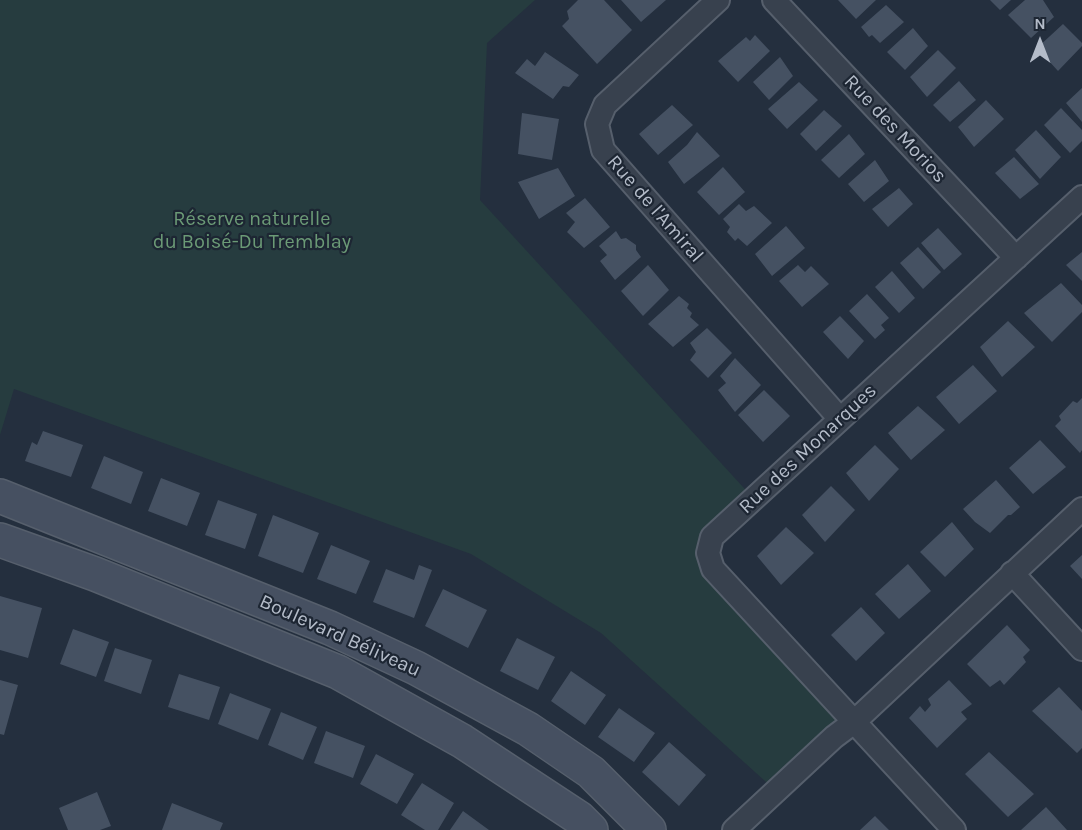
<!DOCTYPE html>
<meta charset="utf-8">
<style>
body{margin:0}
#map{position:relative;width:1082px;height:830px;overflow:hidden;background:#242f3e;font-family:Karla,sans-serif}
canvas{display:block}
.north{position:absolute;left:1010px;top:12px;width:60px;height:60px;-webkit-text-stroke:4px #1d2633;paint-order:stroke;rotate:0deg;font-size:16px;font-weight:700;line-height:24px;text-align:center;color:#b4bcc9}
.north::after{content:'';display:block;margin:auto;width:21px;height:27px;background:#b4bcc9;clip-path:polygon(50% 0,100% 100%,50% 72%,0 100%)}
</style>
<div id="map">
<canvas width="1082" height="830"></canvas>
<div class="north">N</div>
</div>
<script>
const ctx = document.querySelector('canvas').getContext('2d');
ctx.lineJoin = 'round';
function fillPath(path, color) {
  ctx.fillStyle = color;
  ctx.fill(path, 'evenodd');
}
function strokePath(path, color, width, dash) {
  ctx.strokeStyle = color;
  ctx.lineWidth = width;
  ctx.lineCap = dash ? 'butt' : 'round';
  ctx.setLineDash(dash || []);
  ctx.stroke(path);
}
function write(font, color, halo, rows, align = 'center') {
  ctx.font = font + ' Karla,sans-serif';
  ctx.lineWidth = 4.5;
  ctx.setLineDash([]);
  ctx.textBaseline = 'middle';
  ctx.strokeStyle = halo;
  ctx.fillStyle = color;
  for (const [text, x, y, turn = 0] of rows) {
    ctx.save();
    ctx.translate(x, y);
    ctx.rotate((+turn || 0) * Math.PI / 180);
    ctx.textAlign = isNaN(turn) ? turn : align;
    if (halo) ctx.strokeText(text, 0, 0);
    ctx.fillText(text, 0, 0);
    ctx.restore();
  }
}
fillPath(new Path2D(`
 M 0,0 L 535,0 L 487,43 L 480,200 L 754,499 L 708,553 L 854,722 L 776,791 L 601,633 L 471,554 L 14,389 L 0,435 Z`), '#263c3f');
fillPath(new Path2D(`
 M 578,0 L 604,0 L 632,30 L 597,64 L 562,26 L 569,19 L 567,11 Z
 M 621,0 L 666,0 L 641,22 Z
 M 838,0 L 876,0 L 856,19 Z
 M 990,0 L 1011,0 L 1000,10 Z
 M 1025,0 L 1043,0 L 1054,17 L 1031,38 L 1008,15 Z
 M 886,5 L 904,22 L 880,43 L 872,35 L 869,37 L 861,27 Z
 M 1063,24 L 1082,43 L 1082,46 L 1058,71 L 1037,48 Z
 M 913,28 L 928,46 L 905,70 L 887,52 Z
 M 755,35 L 770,51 L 738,82 L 718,61 L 746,37 L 750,41 Z
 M 938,50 L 956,68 L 927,97 L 910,77 Z
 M 545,52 L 579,75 L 569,87 L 563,86 L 553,99 L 515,73 L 527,59 L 535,66 Z
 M 780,57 L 793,76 L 769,100 L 753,82 Z
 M 959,81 L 976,100 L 950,122 L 933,105 Z
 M 799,82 L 818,100 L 787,129 L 768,109 Z
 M 1082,88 L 1082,122 L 1066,103 Z
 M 986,100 L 1004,119 L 974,147 L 958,127 Z
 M 672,105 L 693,125 L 658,155 L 639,134 Z
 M 1061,108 L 1082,130 L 1082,141 L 1070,153 L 1044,125 Z
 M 824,110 L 842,126 L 816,151 L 800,134 Z
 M 522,113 L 559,119 L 552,160 L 518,154 Z
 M 1036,130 L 1061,157 L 1040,179 L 1015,150 Z
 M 697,132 L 720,156 L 684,184 L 668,162 L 687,145 Z
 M 849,134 L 865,154 L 839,178 L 821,160 Z
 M 1014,157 L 1039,184 L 1020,199 L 995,173 Z
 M 875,160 L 889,181 L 864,202 L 848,184 Z
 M 723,167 L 745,192 L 719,215 L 697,192 Z
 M 558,168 L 575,196 L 539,219 L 518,182 Z
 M 899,188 L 913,204 L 888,227 L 872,209 Z
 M 585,198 L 610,227 L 584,248 L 567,232 L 575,222 L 566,213 Z
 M 739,204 L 746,211 L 754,206 L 772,223 L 747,246 L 738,238 L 735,241 L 727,232 L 730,227 L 723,219 Z
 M 786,226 L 805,248 L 772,276 L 755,254 Z
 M 938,228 L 962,254 L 944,270 L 921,243 Z
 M 616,231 L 621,239 L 626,238 L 636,245 L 636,250 L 641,257 L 615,280 L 600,261 L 607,255 L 599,246 Z
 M 918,247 L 941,272 L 923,289 L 900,263 Z
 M 1082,252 L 1082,281 L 1066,265 Z
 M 648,265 L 669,290 L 643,316 L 621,291 Z
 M 798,265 L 805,272 L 811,266 L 829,284 L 802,307 L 779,281 Z
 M 892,271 L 915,298 L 899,313 L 875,287 Z
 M 1061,283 L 1082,305 L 1082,312 L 1052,342 L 1024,313 Z
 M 867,294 L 889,318 L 881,325 L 885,330 L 875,339 L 849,311 Z
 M 679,296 L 689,304 L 687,308 L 692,313 L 690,317 L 699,325 L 673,347 L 648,324 Z
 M 840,316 L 864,341 L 848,359 L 823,332 Z
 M 1008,321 L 1035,347 L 1002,377 L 980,347 Z
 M 707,328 L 732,353 L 708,378 L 690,360 L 696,352 L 690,343 Z
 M 735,358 L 761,385 L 735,412 L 718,390 L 726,383 L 720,376 Z
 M 973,365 L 997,391 L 959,424 L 936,397 Z
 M 764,390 L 790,416 L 763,442 L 738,415 Z
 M 1082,398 L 1082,450 L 1080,453 L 1055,426 L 1061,420 L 1059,416 L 1073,401 L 1077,403 Z
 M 918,406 L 945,430 L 911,460 L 888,433 Z
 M 43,431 L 83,445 L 71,477 L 25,461 L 32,442 L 37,445 Z
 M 1040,440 L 1066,467 L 1033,494 L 1009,468 Z
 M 875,445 L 899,469 L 869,501 L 846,473 Z
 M 104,456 L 143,472 L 131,504 L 91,488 Z
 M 161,478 L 200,493 L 187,526 L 148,511 Z
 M 996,480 L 1020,507 L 1011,515 L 1008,515 L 990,533 L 975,522 L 963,509 Z
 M 831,486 L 855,510 L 825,542 L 802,515 Z
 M 218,500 L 257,514 L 245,549 L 205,535 Z
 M 273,515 L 319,533 L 303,573 L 258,556 Z
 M 952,522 L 974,549 L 945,577 L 920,552 Z
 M 786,527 L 814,553 L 781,585 L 757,556 Z
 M 331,545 L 370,561 L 356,594 L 317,579 Z
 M 1082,555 L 1082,579 L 1070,566 Z
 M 908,564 L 931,591 L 899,619 L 875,594 Z
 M 419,565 L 432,570 L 414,618 L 373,602 L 386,569 L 414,580 Z
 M 443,589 L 487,610 L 468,648 L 425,626 Z
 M 0,596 L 42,608 L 28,658 L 0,650 Z
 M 861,607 L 885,633 L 856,661 L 831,635 Z
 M 1007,625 L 1030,650 L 1023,657 L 1026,662 L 1004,685 L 1000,680 L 990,687 L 967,664 Z
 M 73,629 L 109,642 L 96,677 L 60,664 Z
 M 517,638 L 555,657 L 538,690 L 500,671 Z
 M 115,648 L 152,660 L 141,694 L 104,681 Z
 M 571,671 L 606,695 L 585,725 L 551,701 Z
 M 179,674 L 220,687 L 209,720 L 168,707 Z
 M 0,680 L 18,685 L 4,735 L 0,734 Z
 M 949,680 L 972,704 L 961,712 L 967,719 L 937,748 L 909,718 L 920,706 L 925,712 L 931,705 L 928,699 Z
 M 1059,687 L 1082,711 L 1082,748 L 1077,753 L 1032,711 Z
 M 230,693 L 271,709 L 258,740 L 218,724 Z
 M 619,708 L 655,733 L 634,762 L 598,737 Z
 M 281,712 L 317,727 L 303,760 L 268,745 Z
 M 326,731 L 365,746 L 353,778 L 314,763 Z
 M 669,742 L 706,775 L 679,806 L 642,772 Z
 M 989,752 L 1034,794 L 1008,817 L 965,774 Z
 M 376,754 L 414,774 L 397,804 L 360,784 Z
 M 422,783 L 454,803 L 438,830 L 425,830 L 401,815 Z
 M 97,792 L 111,826 L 100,830 L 68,830 L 59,808 Z
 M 172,803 L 223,823 L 220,830 L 162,830 Z
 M 1046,807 L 1067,830 L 1021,830 Z
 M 463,811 L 489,830 L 450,830 Z
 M 875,816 L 889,830 L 860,830 Z`), '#455162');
const street = new Path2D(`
 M 718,0 L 605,105 L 597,124 L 603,150 L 840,419
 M 774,0 L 1016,258
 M 1012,573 L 1082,649
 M 734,830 L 834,737 L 854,722 L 1082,509
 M 954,830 L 713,569 L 708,553 L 712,537 L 1082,197`);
const secondary = new Path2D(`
 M 0,496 L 330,628 L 416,668 L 528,729 L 591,772 L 649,830
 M 0,540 L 95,574 L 338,672 L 462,741 L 579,818 L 591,830`);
strokePath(street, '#565f6c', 26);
strokePath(secondary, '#565f6c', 36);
strokePath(street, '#38414e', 22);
strokePath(secondary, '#465061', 33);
write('20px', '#b4bcc9', '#1d2633', [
 ["Rue des Morios",895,129,47],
 ["Rue de l'Amiral",655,209,49],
 ["Rue des Monarques",808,449,-43],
 ["Boulevard Béliveau",340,636,24]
]);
write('20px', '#6b9a76', '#1d2633', [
 ["Réserve naturelle",252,219],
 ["du Boisé-Du Tremblay",252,242]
]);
</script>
